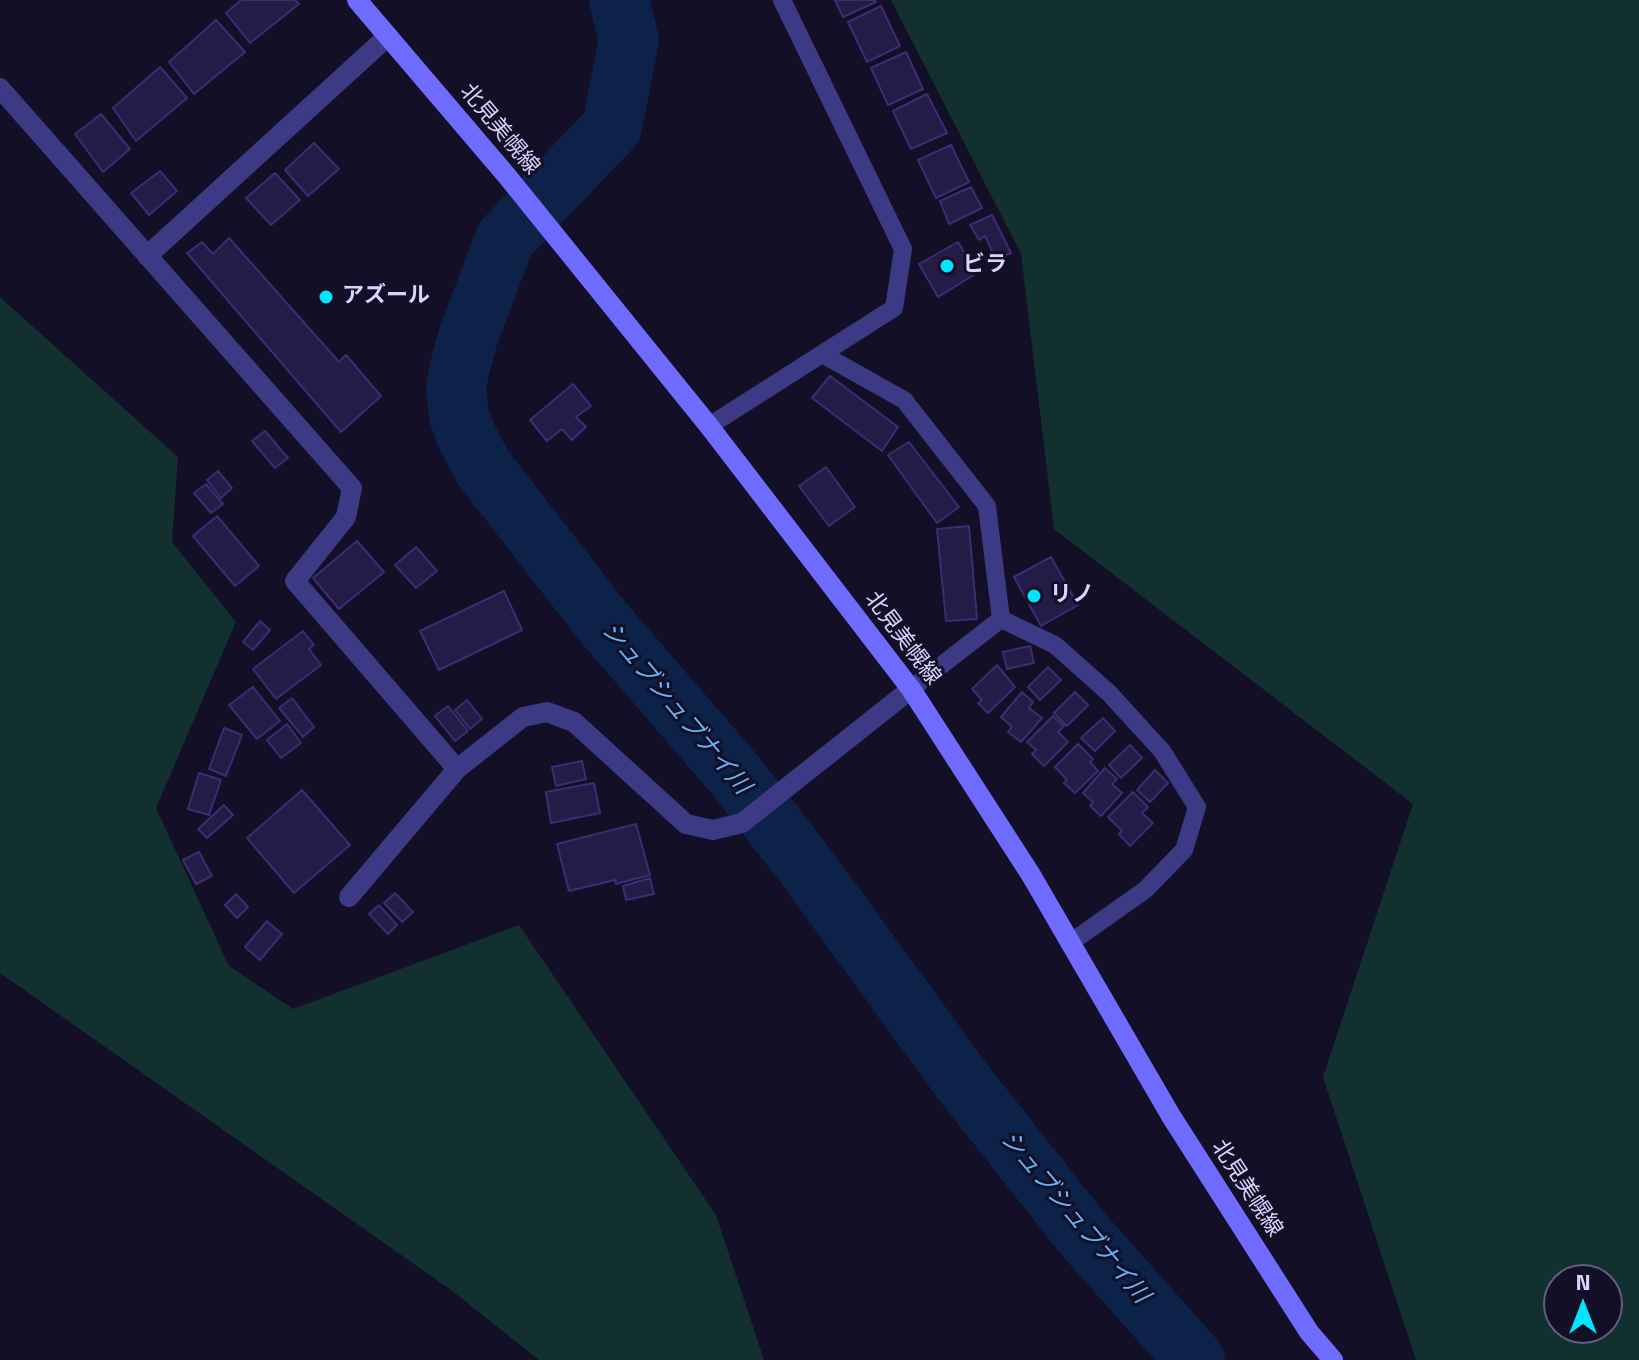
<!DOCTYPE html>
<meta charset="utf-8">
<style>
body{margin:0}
#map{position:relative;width:1639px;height:1360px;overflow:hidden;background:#130f26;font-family:"Titillium Web",sans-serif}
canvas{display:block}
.north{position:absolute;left:1543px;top:1264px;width:80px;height:80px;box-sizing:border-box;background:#130f26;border:2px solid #625e7d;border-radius:50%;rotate:0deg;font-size:22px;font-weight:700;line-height:32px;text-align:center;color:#d9d4ff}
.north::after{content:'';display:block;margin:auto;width:28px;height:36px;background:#00e5ff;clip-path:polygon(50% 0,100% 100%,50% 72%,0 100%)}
</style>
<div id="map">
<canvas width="1639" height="1360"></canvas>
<div class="north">N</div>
</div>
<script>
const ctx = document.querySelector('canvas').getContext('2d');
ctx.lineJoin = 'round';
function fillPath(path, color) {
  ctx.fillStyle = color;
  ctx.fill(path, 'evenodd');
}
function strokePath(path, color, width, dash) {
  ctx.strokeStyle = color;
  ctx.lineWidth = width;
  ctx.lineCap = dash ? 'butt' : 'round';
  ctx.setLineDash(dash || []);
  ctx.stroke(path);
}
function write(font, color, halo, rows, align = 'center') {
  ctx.font = font + ' "Titillium Web","Noto Sans JP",sans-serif';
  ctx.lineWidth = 6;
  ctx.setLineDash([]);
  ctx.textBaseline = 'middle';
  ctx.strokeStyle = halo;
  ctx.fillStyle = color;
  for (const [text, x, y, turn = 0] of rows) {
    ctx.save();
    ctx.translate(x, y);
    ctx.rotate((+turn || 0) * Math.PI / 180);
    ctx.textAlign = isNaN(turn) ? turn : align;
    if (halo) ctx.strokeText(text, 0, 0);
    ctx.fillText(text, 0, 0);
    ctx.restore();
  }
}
fillPath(new Path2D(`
 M 891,0 L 1639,0 L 1639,1360 L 1416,1360 L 1323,1077 L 1413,804 L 1054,529 L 1021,254 ZM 1607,1280 L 1607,1328 L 1559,1328 L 1559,1280 Z
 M 0,297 L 178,457 L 172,542 L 236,622 L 156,808 L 229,966 L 293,1009 L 519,925 L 716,1215 L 764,1360 L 539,1360 L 451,1290 L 0,973 Z`), '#12302f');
strokePath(new Path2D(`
 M 619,0 L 629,40 L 612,127 L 505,239 L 468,337 L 459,371 L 456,389 L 459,415 L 466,435 L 482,466 L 603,622 L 736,776 L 807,868 L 963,1082 L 1083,1234 L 1195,1360`), '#0c2248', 60);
const building = new Path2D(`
 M 241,0 L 295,0 L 299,4 L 250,43 L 226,13 Z
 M 835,0 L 875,0 L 876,2 L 843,17 Z
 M 881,6 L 900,46 L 867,62 L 848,22 Z
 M 216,20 L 245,52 L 194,94 L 169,62 Z
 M 906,52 L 923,89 L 888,105 L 871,68 Z
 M 160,67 L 187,98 L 136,141 L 113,108 Z
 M 927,94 L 947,133 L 911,149 L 893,111 Z
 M 101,114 L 130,149 L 103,172 L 75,134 Z
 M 314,143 L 339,169 L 308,196 L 285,170 Z
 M 951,145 L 969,182 L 936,198 L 918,160 Z
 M 160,171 L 177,191 L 149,215 L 131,193 Z
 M 275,173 L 300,200 L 271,225 L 246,198 Z
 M 971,187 L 982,208 L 949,224 L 940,201 Z
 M 992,215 L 1011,253 L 996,259 L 985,236 L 979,240 L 970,225 Z
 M 229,238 L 339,362 L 346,355 L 381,396 L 341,432 L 187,253 L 202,242 L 213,254 Z
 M 958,242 L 977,273 L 938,297 L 919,264 Z
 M 830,376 L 898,427 L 882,451 L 812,398 Z
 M 573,384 L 591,406 L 576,417 L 586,427 L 572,440 L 562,429 L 547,441 L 530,420 Z
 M 265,431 L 288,458 L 275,468 L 252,441 Z
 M 909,442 L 959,507 L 937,523 L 888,455 Z
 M 826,467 L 855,507 L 829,526 L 799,486 Z
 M 218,471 L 232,488 L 221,498 L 207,480 Z
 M 206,484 L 223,504 L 211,513 L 194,493 Z
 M 217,516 L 259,566 L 235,586 L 193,536 Z
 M 969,526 L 977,619 L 946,621 L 937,529 Z
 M 357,541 L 384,572 L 339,609 L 313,578 Z
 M 416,547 L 437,571 L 416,588 L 395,565 Z
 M 1051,557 L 1078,605 L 1041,626 L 1014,577 Z
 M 504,591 L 522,630 L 439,670 L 420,631 Z
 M 260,621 L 270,630 L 253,650 L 243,642 Z
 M 303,631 L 314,645 L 309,649 L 321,665 L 276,699 L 253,669 Z
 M 1030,646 L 1034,663 L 1007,669 L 1003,652 Z
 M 997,665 L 1015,687 L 988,713 L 978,703 L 982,700 L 972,689 Z
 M 1048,667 L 1061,680 L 1040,700 L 1028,687 Z
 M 253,687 L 280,721 L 257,739 L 229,705 Z
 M 1022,692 L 1033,702 L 1029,708 L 1042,718 L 1021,742 L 1008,732 L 1012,727 L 1001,717 Z
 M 1075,692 L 1088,705 L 1067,726 L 1054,713 Z
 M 292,698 L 314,727 L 303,737 L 279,708 Z
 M 467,700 L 482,719 L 470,729 L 455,710 Z
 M 448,706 L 468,731 L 455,741 L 435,716 Z
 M 1053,716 L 1064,726 L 1058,732 L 1068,742 L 1044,766 L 1032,754 L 1036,750 L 1027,742 Z
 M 1103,718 L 1115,731 L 1095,751 L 1081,738 Z
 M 287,724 L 301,743 L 281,758 L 267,740 Z
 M 224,728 L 242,735 L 226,776 L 209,769 Z
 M 1078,744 L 1093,759 L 1090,762 L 1098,771 L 1075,793 L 1064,783 L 1067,780 L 1055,767 Z
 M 1130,745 L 1142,758 L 1121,778 L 1109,765 Z
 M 582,761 L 586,779 L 556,786 L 552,767 Z
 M 1105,768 L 1117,779 L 1112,784 L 1122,793 L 1101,816 L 1090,806 L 1093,802 L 1083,793 Z
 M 1155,770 L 1168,783 L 1150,802 L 1137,790 Z
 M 199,773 L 221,780 L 209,815 L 188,809 Z
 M 594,783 L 600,813 L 551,823 L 546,792 Z
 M 302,790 L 350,845 L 294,893 L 247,838 Z
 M 1133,792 L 1148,807 L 1142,813 L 1153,823 L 1130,846 L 1119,834 L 1122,831 L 1108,817 Z
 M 224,805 L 233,815 L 207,838 L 198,829 Z
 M 636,824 L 650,875 L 616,884 L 615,880 L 569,891 L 557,844 Z
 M 199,852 L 212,876 L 196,884 L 183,860 Z
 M 650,878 L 654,894 L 626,900 L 623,886 Z
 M 395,893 L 413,912 L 402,922 L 384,903 Z
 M 236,894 L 248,907 L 237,918 L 225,905 Z
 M 379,905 L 397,925 L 388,934 L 369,914 Z
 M 267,921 L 282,934 L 260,960 L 245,947 Z`);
fillPath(building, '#241b47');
strokePath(building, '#3b2d73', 2);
strokePath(new Path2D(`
 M 822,354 L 904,400 L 987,506 L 1001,619 L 911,689
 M 709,426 L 894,308 L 903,249 L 782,0
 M 1001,619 L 1055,645 L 1109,693 L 1162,751 L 1197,807 L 1184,850 L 1145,890 L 1070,943`), '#3d3a85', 18);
strokePath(new Path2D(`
 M 0,88 L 352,488 L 346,517 L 295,581 L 457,769
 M 147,256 L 388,36
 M 349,897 L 457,769 L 523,717 L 547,712 L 574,722 L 686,824 L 713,830 L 742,823 L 911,689`), '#3d3a85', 20);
strokePath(new Path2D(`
 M 357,0 L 507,176 L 709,426 L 911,689 L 1031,875 L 1171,1116 L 1309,1332 L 1333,1360`), '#6f6bff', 20);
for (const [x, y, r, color] of [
 [947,266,8,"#00e5ff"],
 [326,297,8,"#00e5ff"],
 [1034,596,8,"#00e5ff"]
]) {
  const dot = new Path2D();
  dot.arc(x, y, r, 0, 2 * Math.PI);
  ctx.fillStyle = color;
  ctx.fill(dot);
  strokePath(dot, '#130f26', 3);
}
write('22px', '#d9d4ff', '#130f26', [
 ["北見美幌線",499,130,50],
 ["北見美幌線",902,639,53],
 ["北見美幌線",1246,1189,57]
]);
write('bold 22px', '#d9d4ff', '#130f26', [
 ["ビラ",963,266],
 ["アズール",342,297],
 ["リノ",1050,596]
], 'left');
write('italic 24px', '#62b6ff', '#130f26', [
 ["シュブシュブナイ川",675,709,50],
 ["シュブシュブナイ川",1074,1218,50]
]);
</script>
